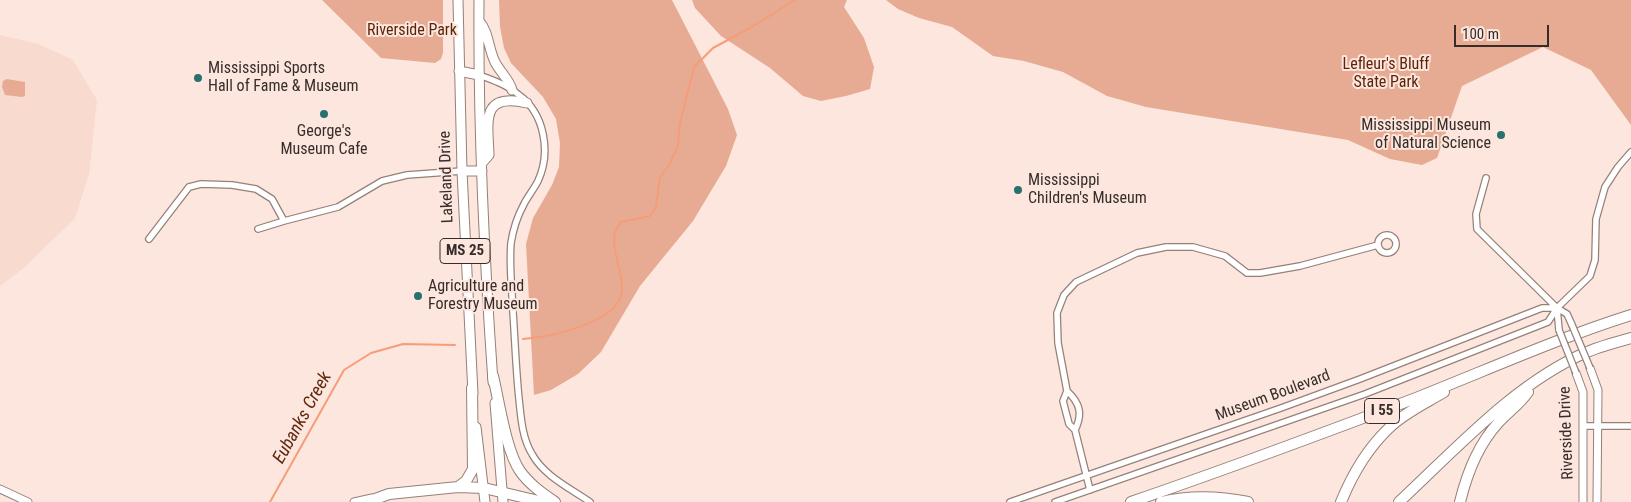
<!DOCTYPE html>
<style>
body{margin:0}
#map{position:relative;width:1631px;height:502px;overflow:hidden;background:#fce6dd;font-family:"Roboto Condensed",sans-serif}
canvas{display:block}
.scale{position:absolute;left:1454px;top:25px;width:95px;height:22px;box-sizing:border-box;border:2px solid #362d2a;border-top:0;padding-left:6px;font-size:15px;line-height:18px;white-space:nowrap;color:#362d2a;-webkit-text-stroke:4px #fce6dd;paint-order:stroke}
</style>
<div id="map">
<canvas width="1631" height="502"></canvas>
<div class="scale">100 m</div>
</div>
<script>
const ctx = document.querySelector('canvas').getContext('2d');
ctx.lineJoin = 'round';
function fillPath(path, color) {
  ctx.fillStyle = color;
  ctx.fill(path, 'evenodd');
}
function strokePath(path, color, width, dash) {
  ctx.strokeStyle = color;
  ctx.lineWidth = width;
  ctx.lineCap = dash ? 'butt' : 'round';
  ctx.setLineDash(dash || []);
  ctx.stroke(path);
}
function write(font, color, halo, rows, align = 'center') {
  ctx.font = font + ' "Roboto Condensed",sans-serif';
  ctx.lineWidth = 4;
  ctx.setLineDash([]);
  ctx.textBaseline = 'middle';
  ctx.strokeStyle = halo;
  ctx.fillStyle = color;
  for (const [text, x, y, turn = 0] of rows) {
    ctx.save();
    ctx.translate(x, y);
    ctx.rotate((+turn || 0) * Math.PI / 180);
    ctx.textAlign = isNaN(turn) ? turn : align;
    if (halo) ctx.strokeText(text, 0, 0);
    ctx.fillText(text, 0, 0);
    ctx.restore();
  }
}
fillPath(new Path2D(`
 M 0,35 L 38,44 L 73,60 L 97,100 L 89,174 L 75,218 L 25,267 L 0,286 Z`), '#f8dace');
fillPath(new Path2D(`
 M 322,0 L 443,0 L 443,53 L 441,59 L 435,63 L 381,58 Z
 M 499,0 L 672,0 L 728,109 L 737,135 L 726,166 L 693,221 L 640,286 L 601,352 L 578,374 L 551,390 L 534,395 L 526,244 L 533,218 L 552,185 L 559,167 L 560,143 L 556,119 L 543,97 L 511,63 L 504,48 L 500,27 Z
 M 692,0 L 847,0 L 844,7 L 864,38 L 874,67 L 870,89 L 846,96 L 821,101 L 803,96 L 770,68 L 721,36 L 695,8 Z
 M 886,0 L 1631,0 L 1631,125 L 1591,70 L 1543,47 L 1462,86 L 1437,158 L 1422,165 L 1390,159 L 1348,140 L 1146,107 L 1107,96 L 1063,72 L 1024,61 L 993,56 L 952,27 L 919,18 L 898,9 Z
 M 7,79 L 25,82 L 25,96 L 22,97 L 5,95 L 2,87 L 3,81 Z`), '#e7ab93');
strokePath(new Path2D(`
 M 523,339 C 549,337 620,323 622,290 C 623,272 611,251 615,232 C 616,229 619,225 621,222 L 650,216 L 656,207 L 660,177 L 669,165 L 678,145 L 680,123 L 694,67 L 713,48 L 750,28 L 795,0
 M 270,502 L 344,370 L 371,353 L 403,344 L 455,345`), '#f69d78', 2);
const minor = new Path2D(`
 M 479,75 C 493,80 507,85 519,95 C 545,114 551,153 538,181 C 534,189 528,196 524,204 C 518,215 513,230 511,243 C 509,266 512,289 513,312 C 515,341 516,370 519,399 C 521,417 522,438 532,454 C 544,476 570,488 590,502
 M 1486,178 L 1476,214 L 1477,229 L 1557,308 L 1567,314 L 1572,325
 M 258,229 L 284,221
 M1378 244a9 9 0 1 1 18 0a9 9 0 1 1-18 0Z
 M 149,239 L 189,187 L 201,184 L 232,185 L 256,189 L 272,199 L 284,221 L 338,207 L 382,181 L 407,175 L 462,171
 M 1557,308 L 1559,330
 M 1067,391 C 1080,403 1083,414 1075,430
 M 1583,426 L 1631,426
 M 1090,490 L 1075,430 L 1069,424 L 1063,401 L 1067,391 L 1058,343 L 1057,313 L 1064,295 L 1076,282 L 1137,253 L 1166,247 L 1193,247 L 1225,256 L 1247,273 L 1260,273 L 1300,266 L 1378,245
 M 1010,502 L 1281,408 L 1360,379 L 1542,308 L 1557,308
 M 1055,502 L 1365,394 L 1548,322 L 1557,308 L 1590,276 L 1595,260 L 1596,219 L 1605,187 L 1618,167 L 1631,152`);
const tertiary = new Path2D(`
 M 1590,368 L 1598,390 L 1597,502
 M 1576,373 L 1583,392 L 1583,502
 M 0,489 L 28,502
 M 354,502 L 372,498`);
const trunk = new Path2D(`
 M 458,0 L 462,171 L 473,394
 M 479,0 C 478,127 484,255 493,382
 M 479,21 C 489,32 488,48 495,62 C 500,72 509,79 512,90
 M 459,71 L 479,75
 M 482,163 L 489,155 C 488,122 480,92 527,103
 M 462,171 L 482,171
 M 495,403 L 503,502
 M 476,427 L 485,502`);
const motorway = new Path2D(`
 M 493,376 C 499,401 506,451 520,471 C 529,484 542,493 555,502
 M 458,487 L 466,481 L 473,469 L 472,388
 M 367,502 L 389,494 L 458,487 L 484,488 L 543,502
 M 1131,502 C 1227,469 1321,434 1416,398 C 1487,370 1558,338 1631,315
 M 1161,502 C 1190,495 1219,496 1248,502
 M 1341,502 C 1352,475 1368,448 1389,428 C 1404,413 1426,403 1444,392
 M 1399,502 C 1456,449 1515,383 1587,352 C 1601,346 1616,342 1631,338
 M 1460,502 C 1467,473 1478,445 1498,423 C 1508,412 1520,404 1528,392`);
strokePath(minor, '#958179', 8);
strokePath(tertiary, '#958179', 9);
strokePath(trunk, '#958179', 11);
strokePath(motorway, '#958179', 12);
strokePath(minor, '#fff', 5.5);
strokePath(tertiary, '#fff', 7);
strokePath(trunk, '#fff', 9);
strokePath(motorway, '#fff', 10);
const minorBridge = new Path2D(`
 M 1572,325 L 1590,368
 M 1559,330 L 1576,373`);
strokePath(minorBridge, '#958179', 8, []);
strokePath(minorBridge, '#fff', 5.5);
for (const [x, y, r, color] of [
 [198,78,5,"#27716f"],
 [324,114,5,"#27716f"],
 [1501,135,5,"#27716f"],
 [1018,190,5,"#27716f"],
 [418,296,5,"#27716f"]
]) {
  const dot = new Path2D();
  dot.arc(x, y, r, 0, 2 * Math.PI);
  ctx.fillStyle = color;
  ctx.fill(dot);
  strokePath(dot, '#fce6dd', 2);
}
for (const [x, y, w] of [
 [465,251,50],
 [1382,411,35]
]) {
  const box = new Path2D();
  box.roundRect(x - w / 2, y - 12.5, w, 25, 4);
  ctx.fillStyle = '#fce6dd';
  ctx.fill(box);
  strokePath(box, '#362d2a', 1);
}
write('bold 15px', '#362d2a', null, [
 ["MS 25",465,251],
 ["I 55",1382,411]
]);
write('16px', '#5c240a', '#fce6dd', [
 ["Riverside Park",412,31],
 ["Lefleur's Bluff",1386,65],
 ["State Park",1386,83]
]);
write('16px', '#362d2a', '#fce6dd', [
 ["Mississippi Sports",208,69],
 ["Hall of Fame & Museum",208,87],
 ["Mississippi Museum",1491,126,"right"],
 ["of Natural Science",1491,144,"right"],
 ["George's",324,132,"center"],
 ["Museum Cafe",324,150,"center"],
 ["Mississippi",1028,181],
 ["Children's Museum",1028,199],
 ["Agriculture and",428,287],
 ["Forestry Museum",428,305]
], 'left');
write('16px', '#362d2a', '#fce6dd', [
 ["Lakeland Drive",447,177,-92],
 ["Museum Boulevard",1273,396,-20],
 ["Riverside Drive",1567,433,-92]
]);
write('italic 18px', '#5f270d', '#fce6dd', [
 ["Eubanks Creek",303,418,-61]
]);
</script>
